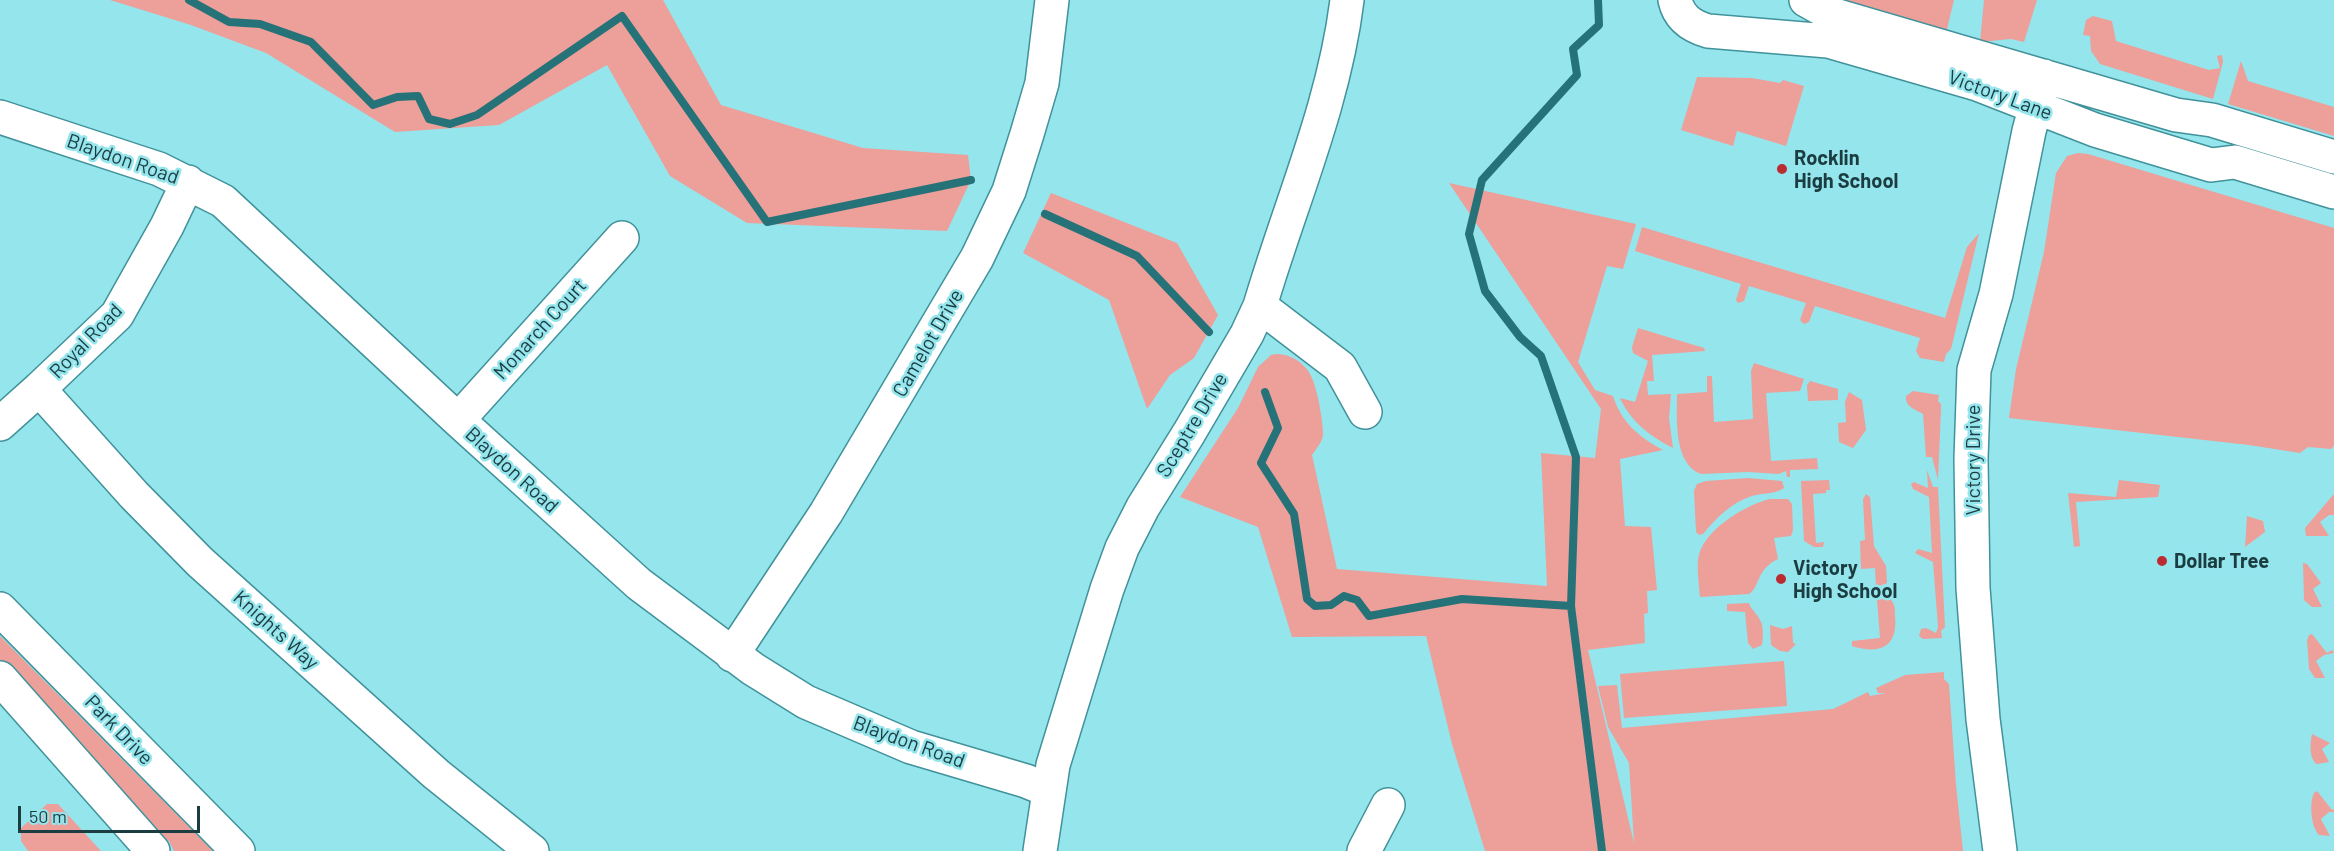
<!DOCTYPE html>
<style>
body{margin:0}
#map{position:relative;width:2334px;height:851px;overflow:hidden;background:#95e5ed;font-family:Barlow,sans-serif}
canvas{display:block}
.scale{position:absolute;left:18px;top:806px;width:182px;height:27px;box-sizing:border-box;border:3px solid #1b3c40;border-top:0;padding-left:8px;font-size:18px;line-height:21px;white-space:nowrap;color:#1b3c40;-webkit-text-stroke:4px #95e5ed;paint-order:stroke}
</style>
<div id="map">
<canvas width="2334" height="851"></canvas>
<div class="scale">50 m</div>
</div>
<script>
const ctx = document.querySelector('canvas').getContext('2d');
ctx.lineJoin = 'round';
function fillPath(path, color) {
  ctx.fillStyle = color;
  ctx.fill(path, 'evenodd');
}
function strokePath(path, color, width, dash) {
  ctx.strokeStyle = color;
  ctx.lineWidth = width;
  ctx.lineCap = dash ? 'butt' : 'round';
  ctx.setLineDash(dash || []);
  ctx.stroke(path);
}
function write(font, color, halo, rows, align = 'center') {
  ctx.font = font + ' Barlow,sans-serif';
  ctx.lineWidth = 5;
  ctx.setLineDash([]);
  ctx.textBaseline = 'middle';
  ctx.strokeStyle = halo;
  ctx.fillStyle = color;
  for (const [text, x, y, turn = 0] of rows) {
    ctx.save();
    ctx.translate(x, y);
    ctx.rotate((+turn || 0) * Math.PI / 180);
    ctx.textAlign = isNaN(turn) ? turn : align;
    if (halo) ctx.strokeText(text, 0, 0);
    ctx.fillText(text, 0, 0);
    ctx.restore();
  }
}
fillPath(new Path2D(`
 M 110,0 L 663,0 L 721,105 L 863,148 L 968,155 L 971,180 L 947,231 L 747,223 L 670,176 L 607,65 L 499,125 L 395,132 L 266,53 L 191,25 Z
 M 1844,0 L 1954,0 L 1946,33 Z
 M 1984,0 L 2037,0 L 2024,42 L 2011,39 L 1980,42 Z
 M 2093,16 L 2112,21 L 2116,41 L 2209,70 L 2220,68 L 2217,56 L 2222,55 L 2223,62 L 2213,99 L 2100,64 L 2091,51 L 2090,36 L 2083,35 L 2086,20 Z
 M 2241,61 L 2248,81 L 2334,107 L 2334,136 L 2228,104 Z
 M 1697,77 L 1752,78 L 1780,83 L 1783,80 L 1804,86 L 1786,146 L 1737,131 L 1733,146 L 1681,130 Z
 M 2078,153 L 2088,154 L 2334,228 L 2334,446 L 2331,449 L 2308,447 L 2300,453 L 2249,445 L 2009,418 L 2016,369 L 2044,252 L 2056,173 L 2067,156 Z
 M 1449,183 L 1636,224 L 1623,269 L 1607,266 L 1578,362 L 1595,390 L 1613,396 C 1621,422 1639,437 1663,450 L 1620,459 L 1625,526 L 1651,527 L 1657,590 L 1647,591 L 1648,613 L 1644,614 L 1645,643 L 1588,650 L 1634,843 L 1629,763 L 1608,727 L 1598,686 L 1617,685 L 1622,728 L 1833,709 L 1868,692 L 1870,696 L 1886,693 L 1878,693 L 1876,688 L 1905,675 L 1944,672 L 1944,679 L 1949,684 L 1956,785 L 1963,851 L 1485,851 L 1452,744 L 1426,636 L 1292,637 L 1258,527 L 1180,497 L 1238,408 L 1258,367 L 1271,355 C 1285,351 1303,361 1310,374 C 1317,386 1323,420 1323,434 C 1323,441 1316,449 1312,455 L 1337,569 L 1547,586 L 1541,453 L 1595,458 L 1601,409 Z
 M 1051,193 L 1177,243 L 1218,315 L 1194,358 L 1170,375 L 1147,409 L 1109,300 L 1023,253 Z
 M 1642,227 L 1945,318 L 1967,247 L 1979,233 L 1951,349 L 1946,354 L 1944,362 L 1920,358 L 1916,351 L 1920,338 L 1815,306 L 1809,322 L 1804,324 L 1800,320 L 1806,303 L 1749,286 L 1744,301 L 1738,303 L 1736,300 L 1741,284 L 1635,251 Z
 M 1638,328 L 1704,348 L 1705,351 L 1652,355 L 1654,381 L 1647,381 L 1648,395 L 1671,394 L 1669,418 L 1673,448 C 1650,436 1631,422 1620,398 L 1635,402 L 1648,361 L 1633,353 L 1632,347 Z
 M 1754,363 L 1804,379 L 1800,391 L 1766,393 L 1771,461 L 1817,458 L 1818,469 L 1790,470 L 1790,477 L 1787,477 L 1786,471 L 1779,474 L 1748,472 L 1701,474 C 1673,464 1677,417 1677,394 L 1707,392 L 1707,376 L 1712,376 L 1714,422 L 1753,419 L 1751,371 Z
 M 1810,381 L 1838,389 L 1838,400 L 1808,401 L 1807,385 Z
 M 1913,391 L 1939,395 L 1938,401 L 1941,404 L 1941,409 L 1938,480 L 1932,457 L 1926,457 L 1923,414 C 1915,409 1905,407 1906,396 Z
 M 1849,392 L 1862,400 L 1866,430 L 1853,448 L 1839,442 L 1838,423 L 1846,422 L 1845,402 Z
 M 1927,470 L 1933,487 L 1938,487 L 1945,627 L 1941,631 L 1942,638 L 1923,639 L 1919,636 L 1921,629 L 1926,628 L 1936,633 L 1938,627 L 1933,562 L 1915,553 L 1918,549 L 1932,553 L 1929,497 L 1913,489 L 1911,484 L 1914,482 L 1928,488 Z
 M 1748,478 L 1782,481 L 1784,488 C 1776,494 1762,493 1752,496 C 1732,502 1716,518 1703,534 L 1699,535 L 1696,532 L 1694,491 L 1697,484 L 1706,481 Z
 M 1829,480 L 1830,490 L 1826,490 L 1826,493 L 1813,494 L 1816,543 L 1824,542 L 1823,547 L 1814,547 L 1804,541 L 1801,481 Z
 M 2119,480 L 2160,485 L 2158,497 L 2076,502 L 2080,546 L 2074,547 L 2068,493 L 2116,497 Z
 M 1866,494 L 1870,497 L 1874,546 L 1886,566 L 1887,583 L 1876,587 L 1875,568 L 1861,569 L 1860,541 L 1865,540 L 1863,499 Z
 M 2334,494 L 2334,515 L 2329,515 L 2320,522 L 2329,536 L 2306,536 L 2305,528 Z
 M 1770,499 L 1788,499 L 1792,504 L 1793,530 L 1791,536 L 1774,538 L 1778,559 C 1755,570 1761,586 1749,594 L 1700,597 C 1699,585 1697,572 1698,560 C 1701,531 1745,505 1770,499 Z
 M 2247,516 L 2263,521 L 2265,532 L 2245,547 Z
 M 2303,563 L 2307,564 L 2321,583 L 2313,589 L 2322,607 L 2312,607 L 2304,600 Z
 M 1889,598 C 1895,603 1895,608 1895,616 C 1898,647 1880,655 1852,646 L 1852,641 L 1880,638 L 1877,600 Z
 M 1749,603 C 1751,610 1757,613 1760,620 C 1764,626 1763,639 1762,645 L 1753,649 L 1748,643 L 1745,612 L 1727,611 L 1727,604 Z
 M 1770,625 L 1783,629 L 1792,626 L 1793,643 L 1796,644 L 1788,652 L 1780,651 L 1771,645 Z
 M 2312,634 L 2327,653 L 2332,650 L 2334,653 L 2324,655 L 2316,661 L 2325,678 L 2315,678 L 2309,669 L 2307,640 L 2309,635 Z
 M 0,636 L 213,851 L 174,851 L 169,841 L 162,839 L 0,662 Z
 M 1784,661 L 1787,706 L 1624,718 L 1620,674 Z
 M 2312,734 L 2330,743 L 2322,749 L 2329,762 L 2317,764 C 2309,759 2310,743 2312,734 Z
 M 2317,791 L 2332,810 L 2334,809 L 2334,812 L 2329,812 L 2321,819 L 2330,836 L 2319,835 C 2311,827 2309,803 2314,793 Z
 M 47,804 L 58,804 L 101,851 L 28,851 L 21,841 L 21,828 Z`), '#ed9f99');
strokePath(new Path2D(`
 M 189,0 L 229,22 L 260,24 L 311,42 L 373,105 L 397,97 L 418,96 L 429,119 L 450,124 L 477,115 L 622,16 L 767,222 L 971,180
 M 1598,0 L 1599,25 L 1573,49 L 1577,75 L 1482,180 L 1469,234 L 1485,291 L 1520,337 L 1541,356 L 1576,457 L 1571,606 L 1602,851
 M 1045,214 L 1137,256 L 1209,332
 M 1265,392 L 1278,428 L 1261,463 L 1294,514 L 1307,599 L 1315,606 L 1331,605 L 1344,596 L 1357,600 L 1369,616 L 1462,599 L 1571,606`), '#267279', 8);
const minor = new Path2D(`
 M 1675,0 C 1679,18 1691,26 1708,31 L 1828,41 L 1977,84 L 2095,130 L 2211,165 L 2235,162 L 2334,192
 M 1806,0 L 1831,14 L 2176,115 L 2212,120 L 2334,157
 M 0,117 L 159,169 L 223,201 L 458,420 L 639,584 L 753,669 L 806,702 L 911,747 L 1026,781 L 1048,790
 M 1260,306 L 1340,367 L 1365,412
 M 39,389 L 134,495 L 200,562 L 436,774 L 532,851
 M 458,420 L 622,238
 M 0,424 L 39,389 L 117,315 L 167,226 L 188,182
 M 0,609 L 238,851
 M 732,655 L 826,513 L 977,258 L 1009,191 L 1027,134 L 1042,83 L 1052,0
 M 0,678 L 153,851
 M 1040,851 L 1053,765 L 1107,589 L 1122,548 L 1143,507 L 1189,433 L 1247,334 L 1260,306 C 1290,204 1334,106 1347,0
 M 1364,851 L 1388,805
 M 2000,851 L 1983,719 L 1973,588 L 1971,459 L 1974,370 L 1996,294 L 2029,131 L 2044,76`);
strokePath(minor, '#41929a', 36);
strokePath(minor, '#fff', 33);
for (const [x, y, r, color] of [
 [1782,169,6,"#bb2c32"],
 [2162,561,6,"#bb2c32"],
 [1781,579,6,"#bb2c32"]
]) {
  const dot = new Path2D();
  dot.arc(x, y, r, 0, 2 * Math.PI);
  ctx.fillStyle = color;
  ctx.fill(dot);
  strokePath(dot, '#95e5ed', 2);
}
write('20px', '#1b3c40', '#95e5ed', [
 ["Victory Lane",2000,95,20],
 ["Blaydon Road",123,159,19],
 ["Monarch Court",540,329,-48],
 ["Royal Road",86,341,-46],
 ["Camelot Drive",928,343,-60],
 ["Sceptre Drive",1192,425,-59],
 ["Victory Drive",1973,460,-90],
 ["Blaydon Road",512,470,42],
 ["Knights Way",276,630,42],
 ["Park Drive",119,730,46],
 ["Blaydon Road",909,742,20]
]);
write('bold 20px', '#1b3c40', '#95e5ed', [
 ["Rocklin",1794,158],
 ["High School",1794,181],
 ["Dollar Tree",2174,561],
 ["Victory",1793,568],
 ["High School",1793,591]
], 'left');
</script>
